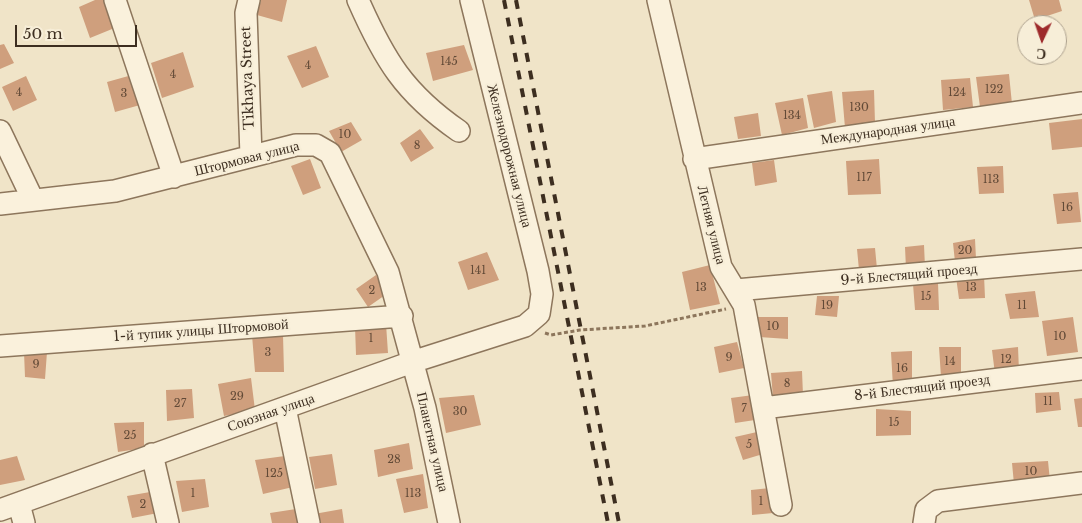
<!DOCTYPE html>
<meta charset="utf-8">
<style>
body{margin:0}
#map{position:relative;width:1082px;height:523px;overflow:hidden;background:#f0e4c8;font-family:"Libre Baskerville",serif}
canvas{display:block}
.north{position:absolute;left:1017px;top:15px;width:50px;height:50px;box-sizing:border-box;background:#f7eed8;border:1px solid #ada18e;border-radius:50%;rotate:183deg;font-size:14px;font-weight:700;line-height:20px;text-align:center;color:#3d2e20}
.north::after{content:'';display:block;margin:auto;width:18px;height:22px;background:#9e2a2b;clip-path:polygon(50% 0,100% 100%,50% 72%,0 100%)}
.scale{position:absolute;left:15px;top:25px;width:122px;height:22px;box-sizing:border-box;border:2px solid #3d2e20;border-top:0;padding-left:6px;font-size:15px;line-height:18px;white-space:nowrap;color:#3d2e20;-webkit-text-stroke:4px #f7eed8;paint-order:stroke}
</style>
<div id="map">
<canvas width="1082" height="523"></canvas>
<div class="north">С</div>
<div class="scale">50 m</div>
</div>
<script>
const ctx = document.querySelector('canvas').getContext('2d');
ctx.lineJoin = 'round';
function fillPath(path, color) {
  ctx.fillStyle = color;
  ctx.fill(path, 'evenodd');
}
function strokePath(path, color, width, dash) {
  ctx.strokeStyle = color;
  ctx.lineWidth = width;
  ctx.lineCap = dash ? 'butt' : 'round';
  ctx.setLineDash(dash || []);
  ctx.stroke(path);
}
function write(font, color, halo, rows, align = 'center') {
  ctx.font = font + ' "Libre Baskerville",serif';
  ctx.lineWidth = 4.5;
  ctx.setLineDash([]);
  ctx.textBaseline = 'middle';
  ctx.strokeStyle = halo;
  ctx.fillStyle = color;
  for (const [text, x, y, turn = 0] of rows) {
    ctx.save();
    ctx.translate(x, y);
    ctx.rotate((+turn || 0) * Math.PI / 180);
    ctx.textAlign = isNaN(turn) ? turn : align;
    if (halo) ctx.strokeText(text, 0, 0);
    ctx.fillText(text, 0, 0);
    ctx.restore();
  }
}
fillPath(new Path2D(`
 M 95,0 L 108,0 L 117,27 L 90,38 L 79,7 Z
 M 261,0 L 287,0 L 282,22 L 257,15 Z
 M 1029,0 L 1059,0 L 1062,11 L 1035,20 Z
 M 4,44 L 14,63 L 0,69 L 0,45 Z
 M 464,45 L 473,70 L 433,81 L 426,53 Z
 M 316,46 L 329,77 L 302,88 L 287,56 Z
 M 183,52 L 194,87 L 162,98 L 151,63 Z
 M 1009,74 L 1012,104 L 980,107 L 976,77 Z
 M 132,75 L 140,105 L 115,112 L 107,82 Z
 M 26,76 L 37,100 L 13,111 L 2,87 Z
 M 970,78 L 973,107 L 943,110 L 941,80 Z
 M 874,90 L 875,123 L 845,128 L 842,92 Z
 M 832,91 L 836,122 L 814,128 L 807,95 Z
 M 803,98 L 808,128 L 782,135 L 775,103 Z
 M 758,113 L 761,136 L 738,139 L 734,117 Z
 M 1082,119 L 1082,147 L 1052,150 L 1049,123 Z
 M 351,122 L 362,140 L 341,152 L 329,131 Z
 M 420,129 L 434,148 L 411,162 L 400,143 Z
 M 310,159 L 321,188 L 303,195 L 291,166 Z
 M 879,159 L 881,194 L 848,195 L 846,161 Z
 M 774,160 L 777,182 L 755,186 L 752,163 Z
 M 1003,166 L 1004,193 L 979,194 L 977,167 Z
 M 1078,192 L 1081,222 L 1057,224 L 1053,194 Z
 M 975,239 L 976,259 L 955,262 L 953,243 Z
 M 924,245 L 925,267 L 906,269 L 905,247 Z
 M 875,248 L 877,269 L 859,270 L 857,249 Z
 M 487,252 L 499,280 L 468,290 L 458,262 Z
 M 710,265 L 720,304 L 690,310 L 682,272 Z
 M 376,275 L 388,293 L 368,307 L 356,289 Z
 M 984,275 L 985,298 L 959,299 L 956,277 Z
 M 938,283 L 939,310 L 915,310 L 913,284 Z
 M 1035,291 L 1039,317 L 1010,319 L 1005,294 Z
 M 817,296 L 839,296 L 837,317 L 815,315 Z
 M 756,317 L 788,317 L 788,339 L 759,337 Z
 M 1073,317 L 1078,352 L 1047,356 L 1042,321 Z
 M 386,324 L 388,353 L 356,355 L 355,326 Z
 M 252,335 L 283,335 L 284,372 L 255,372 Z
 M 737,342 L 744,368 L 719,373 L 714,347 Z
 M 939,347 L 961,347 L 961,377 L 941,377 Z
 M 1018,347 L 1019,371 L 995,374 L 992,350 Z
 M 912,351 L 912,386 L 893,387 L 891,352 Z
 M 24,352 L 47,352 L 45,379 L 25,377 Z
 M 802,371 L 803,395 L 773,398 L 771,373 Z
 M 251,378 L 255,410 L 224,416 L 218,384 Z
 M 192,389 L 194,418 L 167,421 L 166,390 Z
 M 1059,392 L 1061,410 L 1036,413 L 1035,393 Z
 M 474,395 L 481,425 L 446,433 L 439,398 Z
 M 753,395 L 755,420 L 735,423 L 731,398 Z
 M 1082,398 L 1082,427 L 1078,427 L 1074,399 Z
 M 876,409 L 911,411 L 911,435 L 876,436 Z
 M 144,422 L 144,448 L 118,452 L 114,423 Z
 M 757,432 L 763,454 L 743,460 L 735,437 Z
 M 409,443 L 413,469 L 378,477 L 374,450 Z
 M 332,454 L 337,485 L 315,489 L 309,457 Z
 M 17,456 L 25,480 L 0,485 L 0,460 Z
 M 285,456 L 293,487 L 263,494 L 255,460 Z
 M 1048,461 L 1050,481 L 1014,484 L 1012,463 Z
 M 423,474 L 428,508 L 404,513 L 396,479 Z
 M 205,479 L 209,507 L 182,512 L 176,481 Z
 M 770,488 L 773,513 L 752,515 L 751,490 Z
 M 156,491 L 158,513 L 132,518 L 127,496 Z
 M 296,509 L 298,523 L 272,523 L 270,513 Z
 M 342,509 L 344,523 L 316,523 L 314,514 Z`), '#cf9f7d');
const minor = new Path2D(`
 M 115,0 L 174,177
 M 249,0 L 246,13 L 251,156
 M 358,0 C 384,59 404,93 459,131
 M 658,0 L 721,267 L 744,305 L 781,505
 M 0,131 L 33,200
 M 694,159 L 1082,103
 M 0,204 L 115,191 L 296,145 L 316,145 L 330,153 L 388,272 L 425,408 L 449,523
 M 736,290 L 1082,259
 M 0,346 L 402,316
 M 285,408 L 309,523
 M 763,408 L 1082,369
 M 152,454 L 168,523
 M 19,504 L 24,523
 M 0,510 L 412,362 L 525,326 L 539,314 L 542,294 L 538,271 L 471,0
 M 924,523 L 926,510 L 938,501 L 1082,483`);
strokePath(minor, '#8d765c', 24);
strokePath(new Path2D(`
 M 545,333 L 551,335 L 580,330 L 645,326 L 726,309`), '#8d765c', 3, [4, 2.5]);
strokePath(minor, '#faf1dc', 21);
strokePath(new Path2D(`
 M 504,0 L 608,523
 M 516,0 L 619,523`), '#3d2e20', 4, [9, 9]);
write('11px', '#624a37', null, [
 ["145",449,62],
 ["4",308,66],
 ["4",173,75],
 ["122",994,90],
 ["4",19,93],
 ["124",957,93],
 ["3",124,94],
 ["130",859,108],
 ["134",792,116],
 ["10",345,135],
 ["8",417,146],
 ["117",864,178],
 ["113",991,180],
 ["16",1067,208],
 ["20",965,251],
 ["141",478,271],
 ["13",701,288],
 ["13",971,288],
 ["2",372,291],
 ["15",926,297],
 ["19",827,306],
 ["11",1022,306],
 ["10",773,327],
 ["10",1060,337],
 ["1",371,339],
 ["3",268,353],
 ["9",729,358],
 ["12",1006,360],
 ["14",950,362],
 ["9",36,365],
 ["16",902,369],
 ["8",787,384],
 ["29",237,397],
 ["11",1048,402],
 ["27",180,404],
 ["7",744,409],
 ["30",460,412],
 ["15",894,423],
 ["25",130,436],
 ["5",749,445],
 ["28",394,460],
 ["10",1031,472],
 ["125",274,474],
 ["1",193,494],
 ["113",413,494],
 ["1",761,502],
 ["2",143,505]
]);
write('14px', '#3d2e20', '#f7eed8', [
 ["Tikhaya Street",248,78,-92],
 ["Международная улица",888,131,-8],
 ["Железнодорожная улица",509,156,76],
 ["Штормовая улица",247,159,-14],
 ["Летняя улица",711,225,76],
 ["9-й Блестящий проезд",909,275,-5],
 ["1-й тупик улицы Штормовой",201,331,-4],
 ["8-й Блестящий проезд",922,388,-7],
 ["Союзная улица",271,413,-19],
 ["Планетная улица",432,442,77]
]);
</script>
